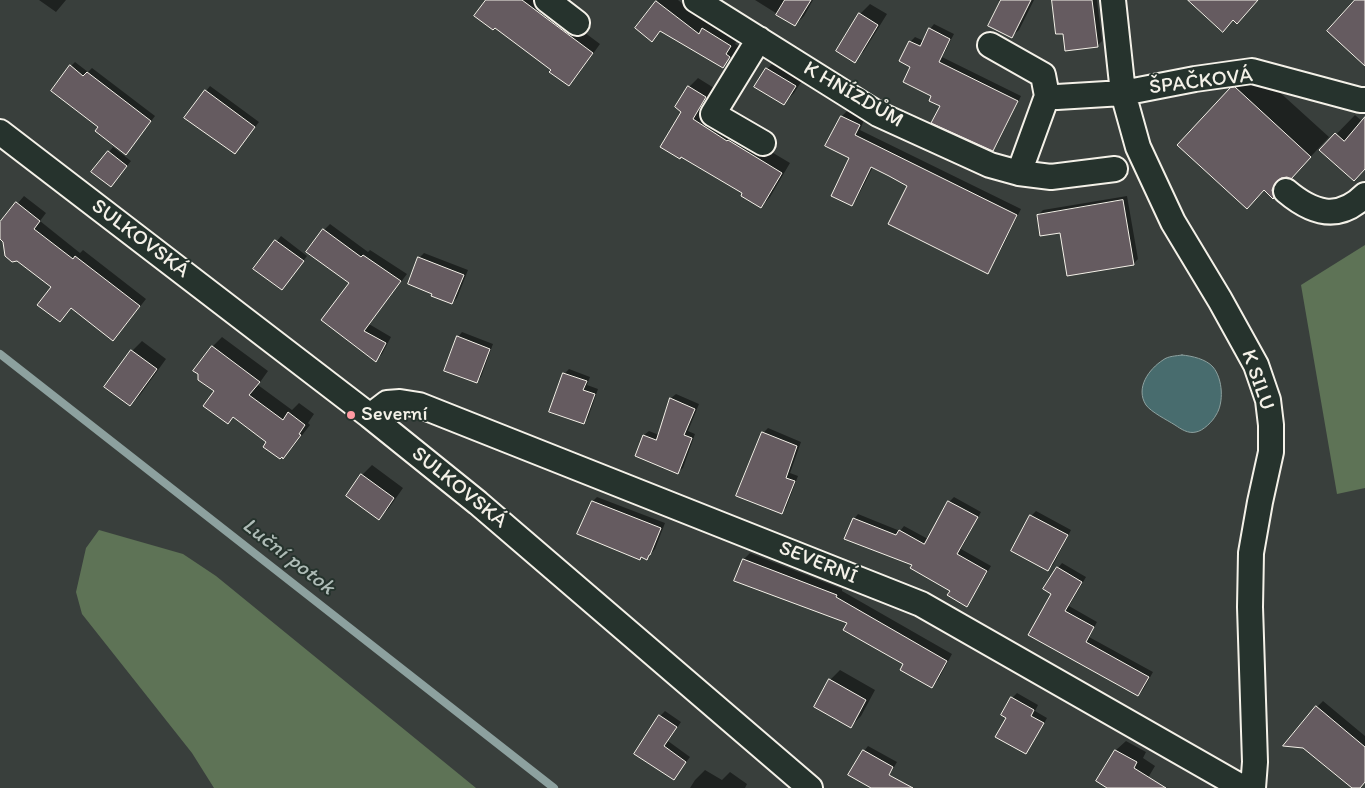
<!DOCTYPE html>
<meta charset="utf-8">
<style>
body{margin:0}
canvas{display:block;background:#393f3c}
</style>
<canvas width="1365" height="788"></canvas>
<script>
const ctx = document.querySelector('canvas').getContext('2d');
ctx.lineJoin = 'round';
function fillPath(path, color) {
  ctx.fillStyle = color;
  ctx.fill(path, 'evenodd');
}
function strokePath(path, color, width, dash) {
  ctx.strokeStyle = color;
  ctx.lineWidth = width;
  ctx.lineCap = dash ? 'butt' : 'round';
  ctx.setLineDash(dash || []);
  ctx.stroke(path);
}
function write(font, color, halo, rows, align = 'center') {
  ctx.font = font + ' Itim,sans-serif';
  ctx.lineWidth = 4;
  ctx.setLineDash([]);
  ctx.textBaseline = 'middle';
  ctx.strokeStyle = halo;
  ctx.fillStyle = color;
  for (const [text, x, y, turn = 0] of rows) {
    ctx.save();
    ctx.translate(x, y);
    ctx.rotate((+turn || 0) * Math.PI / 180);
    ctx.textAlign = isNaN(turn) ? turn : align;
    if (halo) ctx.strokeText(text, 0, 0);
    ctx.fillText(text, 0, 0);
    ctx.restore();
  }
}
fillPath(new Path2D(`
 M 1365,245 L 1365,488 L 1337,494 L 1301,285 Z
 M 99,530 L 183,554 L 216,576 L 476,788 L 214,788 L 192,753 L 82,614 L 76,592 L 86,548 Z`), '#5e7356');
const water = new Path2D(`
 M 1182,355 C 1192,356 1206,359 1213,367 C 1223,379 1224,403 1216,415 C 1213,421 1203,431 1196,432 C 1188,434 1181,429 1175,425 C 1167,420 1151,412 1146,405 C 1135,388 1149,369 1163,360 C 1168,356 1176,356 1182,355 Z`);
fillPath(water, '#486c6e');
strokePath(water, '#8da19f', 1);
fillPath(new Path2D(`
 M 39,0 L 66,0 L 56,12 Z
 M 488,0 L 541,0 L 600,44 L 577,76 L 569,85 L 553,70 Z
 M 658,0 L 678,0 L 709,24 L 713,19 L 740,35 L 735,44 L 739,46 L 732,56 L 722,66 L 662,30 L 652,40 L 656,1 Z
 M 755,0 L 813,0 L 804,16 L 795,25 Z
 M 998,0 L 1034,0 L 1019,30 L 1012,36 L 1001,2 Z
 M 1053,0 L 1097,0 L 1102,41 L 1097,46 L 1064,32 Z
 M 870,4 L 887,14 L 864,51 L 854,61 L 860,14 Z
 M 934,24 L 954,34 L 942,57 L 1021,96 L 997,145 L 993,150 L 941,106 L 912,66 L 910,42 L 915,37 L 924,41 L 930,29 Z
 M 777,59 L 805,76 L 794,93 L 784,103 L 767,69 Z
 M 75,62 L 88,72 L 92,68 L 155,116 L 131,148 L 100,127 L 71,66 Z
 M 1250,69 L 1254,69 L 1329,137 L 1273,197 L 1230,89 Z
 M 698,78 L 714,88 L 701,109 L 737,133 L 738,132 L 790,163 L 770,197 L 761,207 L 744,193 L 683,112 L 689,87 Z
 M 210,86 L 259,122 L 235,153 L 206,91 Z
 M 847,111 L 864,120 L 860,130 L 1021,209 L 992,267 L 987,272 L 909,185 L 873,167 L 856,200 L 851,205 L 851,158 L 827,146 L 842,116 Z
 M 1355,115 L 1363,122 L 1365,119 L 1365,169 L 1321,150 Z
 M 113,147 L 131,161 L 115,181 L 109,152 Z
 M 24,196 L 46,213 L 40,221 L 80,253 L 83,250 L 146,299 L 120,332 L 72,307 L 60,321 L 53,287 L 0,237 L 0,224 Z
 M 1127,196 L 1138,259 L 1133,264 L 1061,232 L 1038,215 L 1043,210 Z
 M 330,224 L 368,252 L 370,250 L 407,274 L 369,324 L 391,337 L 382,354 L 376,360 L 323,319 L 351,283 L 324,230 Z
 M 281,236 L 307,256 L 286,283 L 255,269 Z
 M 424,253 L 468,270 L 457,298 L 452,303 L 419,258 Z
 M 462,332 L 493,344 L 481,377 L 477,382 L 458,337 Z
 M 222,337 L 268,371 L 258,385 L 292,410 L 299,403 L 314,414 L 308,423 L 310,425 L 293,447 L 283,457 L 268,442 L 234,416 L 228,423 L 215,391 L 212,347 Z
 M 142,341 L 166,359 L 140,395 L 130,405 L 132,351 Z
 M 569,369 L 590,377 L 587,385 L 598,389 L 588,418 L 583,423 L 564,374 Z
 M 676,394 L 699,404 L 688,431 L 695,434 L 683,468 L 678,472 L 644,435 L 649,431 L 659,435 L 671,398 Z
 M 768,428 L 801,442 L 790,473 L 798,476 L 786,508 L 781,513 L 763,433 Z
 M 372,465 L 403,488 L 389,508 L 379,518 L 362,475 Z
 M 597,497 L 665,523 L 655,549 L 647,558 L 642,556 L 640,558 L 593,501 Z
 M 954,497 L 981,512 L 961,549 L 991,566 L 971,600 L 966,605 L 952,590 L 914,565 L 854,519 L 858,514 L 900,531 L 904,526 L 928,539 L 949,502 Z
 M 1036,511 L 1071,530 L 1053,565 L 1048,569 L 1031,516 Z
 M 750,553 L 842,589 L 842,591 L 952,654 L 938,680 L 932,686 L 905,664 L 849,623 L 744,559 Z
 M 1062,563 L 1086,577 L 1069,606 L 1097,622 L 1089,637 L 1153,672 L 1143,690 L 1138,695 L 1030,634 L 1052,593 L 1058,568 Z
 M 840,670 L 875,690 L 861,716 L 851,726 L 830,680 Z
 M 1017,693 L 1038,705 L 1035,711 L 1047,718 L 1030,748 L 1026,753 L 1008,717 L 1012,698 Z
 M 1323,701 L 1365,736 L 1365,781 L 1359,788 L 1354,788 L 1317,707 Z
 M 665,711 L 681,722 L 668,741 L 690,757 L 674,778 L 636,753 L 660,716 Z
 M 1126,741 L 1146,752 L 1143,758 L 1155,766 L 1142,788 L 1110,788 L 1098,781 L 1116,750 Z
 M 868,746 L 897,762 L 882,788 L 873,788 L 864,751 Z
 M 705,770 L 722,780 L 730,772 L 747,784 L 745,788 L 690,788 L 695,780 Z`), '#0007');
strokePath(new Path2D(`
 M 0,354 L 554,788`), '#8da19f', 8);
const building = new Path2D(`
 M 486,0 L 522,0 L 593,53 L 569,86 L 549,72 L 551,70 L 495,28 L 493,30 L 474,16 Z
 M 785,0 L 811,0 L 795,26 L 776,15 Z
 M 1001,0 L 1031,0 L 1012,38 L 988,26 Z
 M 1052,0 L 1092,0 L 1098,47 L 1065,51 L 1063,34 L 1056,34 Z
 M 1188,0 L 1258,0 L 1237,24 L 1233,20 L 1223,32 Z
 M 1355,0 L 1365,0 L 1365,66 L 1327,31 Z
 M 656,1 L 699,34 L 702,28 L 731,46 L 726,54 L 730,57 L 723,68 L 660,31 L 652,42 L 635,28 Z
 M 859,13 L 878,25 L 855,63 L 836,51 Z
 M 929,28 L 950,39 L 939,62 L 1018,101 L 993,151 L 931,123 L 940,106 L 929,101 L 931,96 L 903,82 L 910,67 L 899,61 L 909,41 L 920,46 Z
 M 70,65 L 83,76 L 87,72 L 151,121 L 126,155 L 95,131 L 98,127 L 51,91 Z
 M 766,68 L 796,86 L 784,105 L 754,87 Z
 M 688,86 L 706,97 L 693,119 L 727,141 L 728,140 L 782,173 L 761,208 L 741,196 L 742,193 L 681,157 L 680,159 L 660,147 L 681,112 L 675,107 Z
 M 1235,87 L 1311,157 L 1291,179 L 1287,177 L 1281,178 L 1276,182 L 1272,190 L 1274,198 L 1273,199 L 1264,190 L 1247,209 L 1177,145 L 1230,88 Z
 M 205,90 L 255,127 L 235,154 L 184,118 Z
 M 841,116 L 860,125 L 855,135 L 1017,215 L 988,274 L 888,224 L 907,186 L 889,176 L 871,167 L 852,206 L 831,196 L 849,158 L 825,146 Z
 M 1365,117 L 1365,169 L 1354,181 L 1319,150 L 1335,133 L 1344,141 Z
 M 108,151 L 127,166 L 111,187 L 91,172 Z
 M 1123,200 L 1134,265 L 1067,276 L 1060,233 L 1040,236 L 1037,215 Z
 M 16,202 L 40,221 L 34,229 L 73,259 L 75,256 L 140,306 L 113,341 L 71,308 L 60,322 L 37,305 L 51,287 L 17,261 L 12,262 L 5,256 L 3,242 L 0,239 L 0,222 Z
 M 323,229 L 361,257 L 363,255 L 401,281 L 364,331 L 386,343 L 376,362 L 321,320 L 349,283 L 306,252 Z
 M 275,240 L 304,261 L 282,290 L 253,269 Z
 M 418,257 L 464,275 L 452,304 L 431,296 L 432,294 L 408,284 Z
 M 457,336 L 490,349 L 477,383 L 444,371 Z
 M 212,346 L 260,382 L 249,395 L 283,420 L 288,412 L 305,425 L 299,434 L 301,435 L 283,459 L 282,457 L 280,459 L 263,447 L 266,442 L 233,417 L 228,424 L 203,406 L 214,391 L 198,380 L 198,374 L 193,371 Z
 M 131,350 L 157,369 L 130,406 L 104,387 Z
 M 563,373 L 587,381 L 583,390 L 595,394 L 584,424 L 549,412 Z
 M 670,398 L 695,409 L 684,435 L 692,438 L 678,474 L 635,456 L 643,435 L 656,440 Z
 M 762,432 L 797,446 L 786,478 L 795,481 L 782,514 L 736,496 Z
 M 361,474 L 394,498 L 379,520 L 346,496 Z
 M 592,501 L 661,528 L 650,555 L 649,555 L 647,560 L 641,557 L 640,560 L 577,534 Z
 M 948,501 L 978,517 L 957,554 L 987,571 L 967,607 L 947,595 L 950,591 L 910,568 L 912,565 L 844,539 L 853,518 L 896,535 L 899,530 L 924,544 Z
 M 1030,515 L 1068,535 L 1048,571 L 1011,551 Z
 M 743,559 L 837,595 L 836,597 L 947,661 L 932,688 L 900,670 L 903,664 L 843,630 L 847,623 L 734,581 Z
 M 1057,567 L 1082,582 L 1065,611 L 1094,627 L 1086,642 L 1149,677 L 1138,696 L 1028,635 L 1051,594 L 1043,589 Z
 M 829,679 L 866,700 L 851,728 L 814,707 Z
 M 1011,697 L 1034,710 L 1031,716 L 1044,723 L 1026,754 L 995,737 L 1006,718 L 1001,715 Z
 M 1316,706 L 1365,747 L 1365,782 L 1360,788 L 1352,788 L 1303,748 L 1283,746 Z
 M 659,715 L 677,727 L 664,746 L 686,762 L 674,780 L 634,754 Z
 M 863,750 L 893,767 L 889,775 L 913,788 L 871,788 L 848,775 Z
 M 1115,750 L 1137,762 L 1134,768 L 1166,788 L 1107,788 L 1096,781 Z`);
fillPath(building, '#655b60');
strokePath(building, '#f4f1e8', 1);
const minor = new Path2D(`
 M 547,0 L 577,23
 M 696,0 L 878,114 L 990,165 L 1019,173
 M 1113,0 L 1123,93 L 1138,147 L 1173,222 L 1220,300 L 1256,365 L 1268,400 L 1271,425 L 1271,452 L 1260,502 L 1251,553 L 1250,607 L 1255,762 L 1253,788
 M 759,39 L 713,114 L 763,143
 M 990,45 L 1043,75 L 1047,96 L 1057,97 L 1123,93 L 1195,79 L 1252,71 L 1360,100 L 1365,100
 M 1047,96 L 1019,173 L 1051,177 L 1115,169
 M 0,132 L 370,416 L 478,503 L 810,788
 M 1286,191 C 1312,213 1338,222 1365,195
 M 370,416 L 387,403 L 400,402 L 419,405 L 921,604 L 1243,788`);
strokePath(minor, '#f4f1e8', 28);
strokePath(minor, '#26332d', 24);
for (const [x, y, r, color] of [
 [351,415,5,"#ff9aa2"]
]) {
  const dot = new Path2D();
  dot.arc(x, y, r, 0, 2 * Math.PI);
  ctx.fillStyle = color;
  ctx.fill(dot);
  strokePath(dot, '#26332d', 2);
}
write('21px', '#f4f1e8', '#26332d', [
 ["ŠPAČKOVÁ",1201,82,-7],
 ["K HNÍZDŮM",853,95,30],
 ["SULKOVSKÁ",140,239,37],
 ["K SILU",1257,380,71],
 ["SULKOVSKÁ",459,488,39],
 ["SEVERNÍ",818,563,22]
]);
write('21px', '#f4f1e8', '#26332d', [
 ["Severní",361,415]
], 'left');
write('italic 22px', '#afbcb7', '#26332d', [
 ["Luční potok",288,557,38]
]);
</script>
